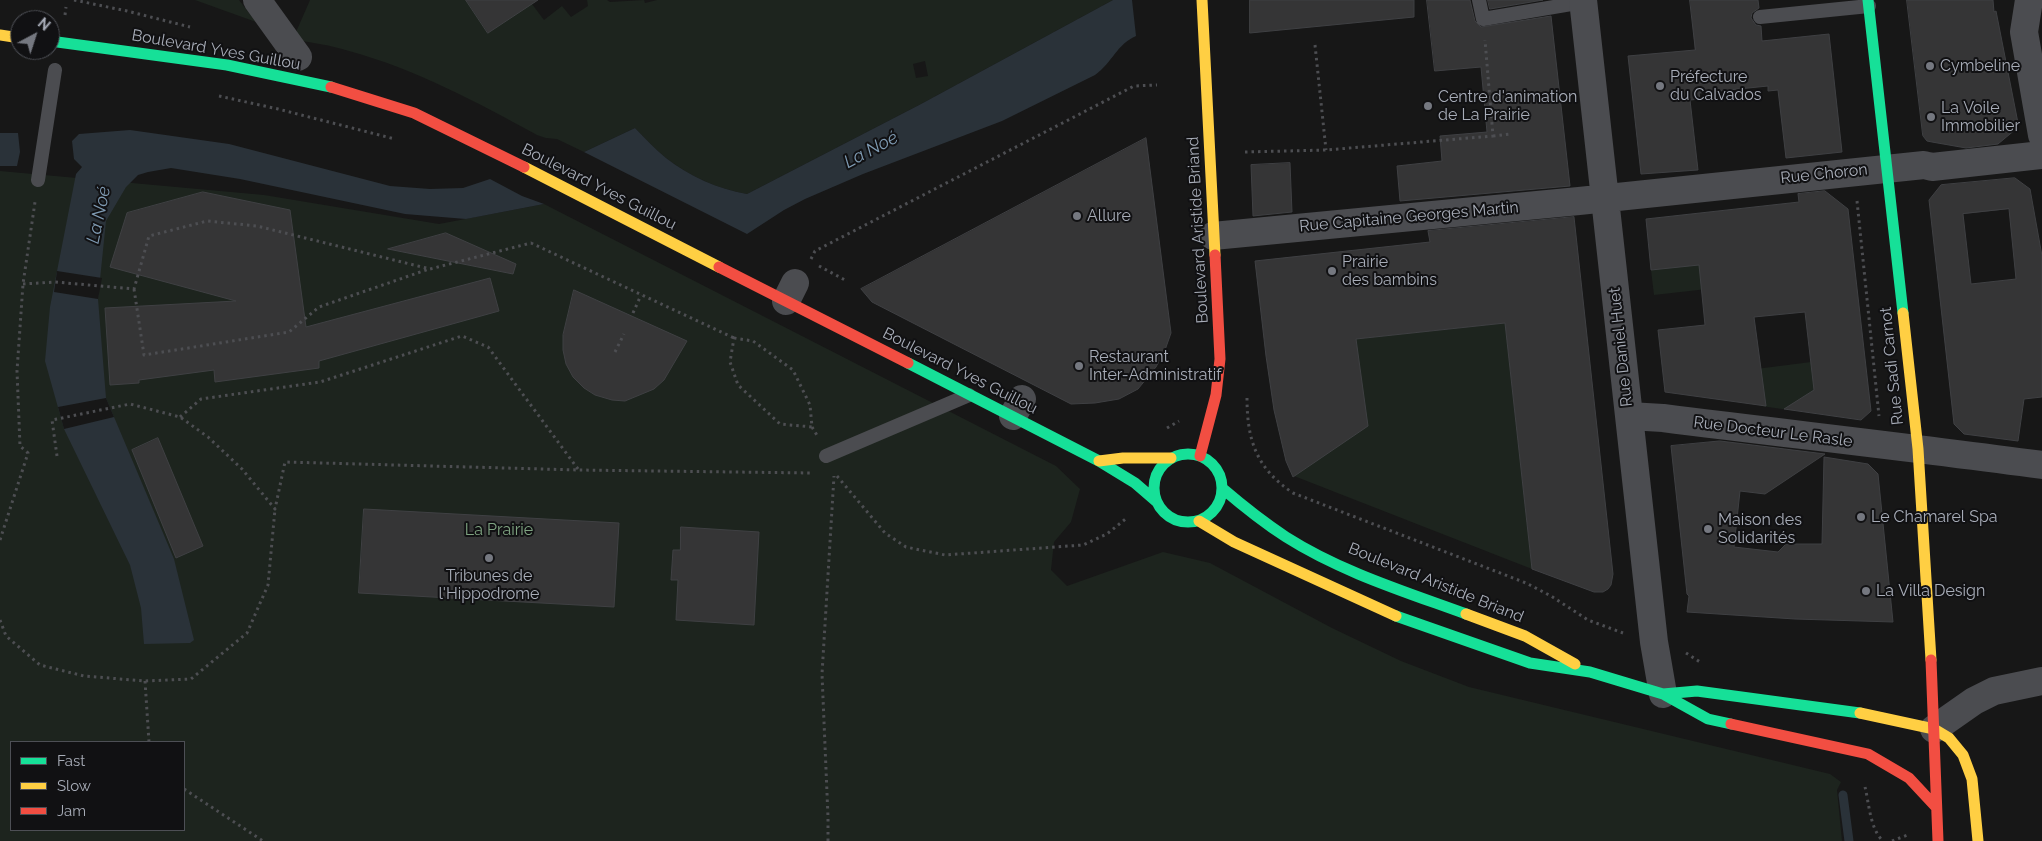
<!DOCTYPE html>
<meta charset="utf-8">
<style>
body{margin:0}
#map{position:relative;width:2042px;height:841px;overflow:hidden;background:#171717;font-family:Raleway,sans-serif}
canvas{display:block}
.legend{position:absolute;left:10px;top:741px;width:175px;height:90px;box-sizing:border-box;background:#111113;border:1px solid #4d4f55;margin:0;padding:6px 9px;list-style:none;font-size:15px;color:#a8adb8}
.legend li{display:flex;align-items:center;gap:10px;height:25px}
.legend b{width:25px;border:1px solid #4d4f55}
.north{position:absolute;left:10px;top:10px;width:50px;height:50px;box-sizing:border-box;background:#111113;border:1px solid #4d4f55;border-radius:50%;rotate:40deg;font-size:14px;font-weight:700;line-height:20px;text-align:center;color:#a8adb8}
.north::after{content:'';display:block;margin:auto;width:18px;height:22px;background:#757880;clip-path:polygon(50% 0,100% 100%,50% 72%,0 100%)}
</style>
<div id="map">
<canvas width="2042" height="841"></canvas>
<ul class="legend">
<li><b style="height:6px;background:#16e098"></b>Fast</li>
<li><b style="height:6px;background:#ffcf43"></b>Slow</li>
<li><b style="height:6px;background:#f24e42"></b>Jam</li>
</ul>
<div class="north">N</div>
</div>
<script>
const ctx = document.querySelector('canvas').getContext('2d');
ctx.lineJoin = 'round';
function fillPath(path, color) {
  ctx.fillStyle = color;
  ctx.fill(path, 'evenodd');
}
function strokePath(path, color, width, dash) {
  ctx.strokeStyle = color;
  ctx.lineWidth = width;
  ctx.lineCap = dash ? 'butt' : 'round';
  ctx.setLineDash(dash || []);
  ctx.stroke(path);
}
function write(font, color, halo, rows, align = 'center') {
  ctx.font = font + ' Raleway,sans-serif';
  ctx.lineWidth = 4;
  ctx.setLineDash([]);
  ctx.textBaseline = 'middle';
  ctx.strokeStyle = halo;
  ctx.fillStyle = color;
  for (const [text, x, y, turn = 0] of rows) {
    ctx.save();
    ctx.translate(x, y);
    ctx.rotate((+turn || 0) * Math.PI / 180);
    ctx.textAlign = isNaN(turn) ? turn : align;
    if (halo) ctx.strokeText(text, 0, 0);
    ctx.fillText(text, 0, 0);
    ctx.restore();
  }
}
fillPath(new Path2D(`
 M 195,0 L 239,0 L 256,22 Z
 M 310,0 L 529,0 L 544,20 L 562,6 L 571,17 L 588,6 L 587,0 L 607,0 L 610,2 L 644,0 L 645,3 L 657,0 L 1113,0 L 921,104 L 747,194 C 718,189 689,176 666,158 C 655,149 645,138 635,128 L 584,152 L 557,139 L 546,138 L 537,135 C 477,102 415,69 349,51 C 331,45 311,43 293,39 ZM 925,61 L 928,76 L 916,78 L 913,64 Z
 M 0,171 L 264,195 L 439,224 L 544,204 L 1056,466 L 1080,489 L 1071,522 L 1054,542 L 1051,570 L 1067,586 L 1163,552 L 1210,563 L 1332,628 L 1401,661 L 1469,687 L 1830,774 L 1841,782 L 1837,790 L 1842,841 L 0,841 ZM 11,742 L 184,742 L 184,830 L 11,830 Z
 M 1721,255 L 1725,287 L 1654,295 L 1651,270 Z
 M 1505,323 L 1532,569 L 1294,476 L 1356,339 Z
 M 1811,362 L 1816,396 L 1801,398 L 1796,411 L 1761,406 L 1756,369 Z`), '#1d241e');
fillPath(new Path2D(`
 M 1113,0 L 1132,0 L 1136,36 C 1116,45 1113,62 1095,75 L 1002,121 L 863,174 L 805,199 L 784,210 L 747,234 L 584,152 L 635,128 C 645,138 655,149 666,158 C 689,176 718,189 747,194 L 921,104 Z
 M 130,130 L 229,144 L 390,186 L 430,189 L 463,188 L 490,179 L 522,196 L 544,204 L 466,219 L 405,214 L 240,179 L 171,168 L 148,172 L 138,175 L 126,187 L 106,221 L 98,299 L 106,398 L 174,559 L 194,640 L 190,643 L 144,644 L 141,608 L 130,565 L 64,429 L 45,361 L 50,307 L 76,174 L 82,167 L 74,159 L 72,141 L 79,134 Z
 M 0,133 L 18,133 L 20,152 L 17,166 L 0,166 Z`), '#2a3239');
fillPath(new Path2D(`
 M 57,271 L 102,278 L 98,299 L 54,292 Z
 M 106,398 L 114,417 L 64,429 L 58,407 Z`), '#171717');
strokePath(new Path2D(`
 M 1843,795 L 1849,841`), '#2a3239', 9);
const building = new Path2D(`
 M 466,0 L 538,0 L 488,33 Z
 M 1250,0 L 1414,0 L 1414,17 L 1250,33 Z
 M 1427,0 L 1470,0 L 1475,21 L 1481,27 L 1551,16 L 1570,186 L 1400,201 L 1397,166 L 1442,161 L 1440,136 L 1487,132 L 1481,67 L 1435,71 Z
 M 1488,0 L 1543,0 L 1490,9 Z
 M 1690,0 L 1758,0 L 1759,8 L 1752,13 L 1751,18 L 1756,25 L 1761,26 L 1762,41 L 1829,34 L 1842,152 L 1786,158 L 1778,90 L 1768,91 L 1768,86 L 1699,93 L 1700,99 L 1690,100 L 1698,170 L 1641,174 L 1628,56 L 1695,50 Z
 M 1907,0 L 1993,0 L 1994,12 L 1996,11 L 2018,123 L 2016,129 L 1998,144 L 1966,148 L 1932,142 L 1927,141 L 1923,136 Z
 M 1146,138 L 1171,333 L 1165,350 L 1156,367 L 1138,389 L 1119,399 L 1095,403 L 1071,404 L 872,302 L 861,289 Z
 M 1290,163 L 1292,212 L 1253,216 L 1251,165 Z
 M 2015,178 L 2030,189 L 2042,256 L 2042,397 L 2024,399 L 2018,441 L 1964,434 L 1954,424 L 1929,200 L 1941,185 ZM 2009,209 L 2016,279 L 1971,284 L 1963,214 Z
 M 1825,191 L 1848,209 L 1871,411 L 1861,420 L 1784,409 L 1814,390 L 1805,312 L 1754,317 L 1766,406 L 1665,392 L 1658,330 L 1705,325 L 1699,265 L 1651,270 L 1646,219 L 1799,202 L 1798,194 Z
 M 203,192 L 290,210 L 306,327 L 490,278 L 499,311 L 319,361 L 319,368 L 215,382 L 214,370 L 139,380 L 139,383 L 110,385 L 105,308 L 236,301 L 110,267 L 127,213 Z
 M 1574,217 L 1613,574 L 1611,585 L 1608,589 L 1603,592 L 1594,592 L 1532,569 L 1505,323 L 1356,339 L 1368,426 L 1293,477 L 1286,461 L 1274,410 L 1266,356 L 1255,261 L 1430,242 L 1428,231 Z
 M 446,233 L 516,264 L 513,274 L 388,249 Z
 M 574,290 L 687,341 L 664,380 L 654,389 L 625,401 L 612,400 L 595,395 L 584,388 L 573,377 L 566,364 L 563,350 L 563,335 Z
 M 158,438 L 203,546 L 176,558 L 132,450 Z
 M 1720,441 L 1825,454 L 1765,494 L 1740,491 L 1734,547 L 1778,552 L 1786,544 L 1822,544 L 1824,457 L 1868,464 L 1878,474 L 1893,622 L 1795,619 L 1687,612 L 1689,596 L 1687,594 L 1671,446 Z
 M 364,509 L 619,523 L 614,607 L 359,593 Z
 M 681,527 L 759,532 L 754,625 L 676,620 L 678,580 L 671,580 L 673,550 L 680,550 Z`);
fillPath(building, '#353536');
strokePath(building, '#3f4043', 1);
strokePath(new Path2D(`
 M 74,0 L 127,11 L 190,27
 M 65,15 L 66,7
 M 1315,45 L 1326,150
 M 219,96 L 278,109 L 395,139
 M 1493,136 L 1510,134
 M 1245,152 L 1326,150 L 1493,136 L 1485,40
 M 1857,201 L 1879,416
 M 811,259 L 815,251 L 1134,86 L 1157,85
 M 819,266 L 845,280
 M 23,284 L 55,282 L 134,289 L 149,236 L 207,221 L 257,226 L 430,269 L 531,243 L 734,338
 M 134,289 L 144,355 L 289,332 L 319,307 L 429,269
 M 633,313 L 641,295
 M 734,338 L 753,341 L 793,370 L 810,405 L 812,427 L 780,424 L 738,385 L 730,362 Z
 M 615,352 L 624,334
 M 1247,398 C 1247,441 1257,469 1293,493 L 1526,583 L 1551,596 L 1588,620 L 1623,633
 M 180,417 L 201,399 L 320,382 L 462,336 L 488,347 L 578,469
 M 812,427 L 818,437
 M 1167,428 L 1179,421
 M 57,456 L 52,420 L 130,404 L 180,417 L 208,437 L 242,469 L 275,509 L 285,462 L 579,470 L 811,473
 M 837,476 L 885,533 L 906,547 L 945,555 L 1083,545 L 1107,534 L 1128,517
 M 0,540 L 28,453 L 20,446 L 17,371 L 23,284 L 35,202
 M 0,620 L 6,636 L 40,665 L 84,676 L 145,681 L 191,679 L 247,633 L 268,585 L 275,509
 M 1686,653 L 1700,662
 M 145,681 L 149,742
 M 1865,787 C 1869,803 1870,829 1883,841
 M 184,789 L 263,841
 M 828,841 L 828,817 L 822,674 L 834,476
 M 1892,841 L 1910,834`), '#4d4e52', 3, [2.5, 4]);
strokePath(new Path2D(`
 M 1479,0 L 1483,19 L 1583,2
 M 1760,17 L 1869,6
 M 38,180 L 55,70
 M 826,456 L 969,395`), '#4b4c50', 14);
strokePath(new Path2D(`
 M 257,0 L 298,57
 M 1583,0 L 1654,642 L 1663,694
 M 2029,0 L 2024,32 L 2042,135
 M 1213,236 L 1579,201 L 1924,165 L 1932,167 L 2042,155
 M 786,301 L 795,283
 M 1013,416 L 1022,399
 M 1629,416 L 1663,418 C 1790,434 1916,448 2042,465
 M 1934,729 L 1974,701 L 1994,691 L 2042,681`), '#4b4c50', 28);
strokePath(new Path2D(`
 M 1868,0 L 1903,313
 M 50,41 L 227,65 L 331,87
 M 908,363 L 1099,461 L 1135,483 L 1157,502
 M1154 488a34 34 0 1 1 68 0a34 34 0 1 1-68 0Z
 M 1222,488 C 1243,506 1263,522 1286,537 C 1341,572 1406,592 1466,614
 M 1396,616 L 1530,663 L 1590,672 L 1663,694 L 1708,719 L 1731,724
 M 1663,694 L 1697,691 L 1860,713`), '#16e098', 11);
strokePath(new Path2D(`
 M 1202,0 L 1215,255
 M 0,35 L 20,38
 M 524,167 L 719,267
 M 1903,313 L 1918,449 L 1931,660
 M 1099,461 L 1123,458 L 1171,458
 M 1199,521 L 1234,542 L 1396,616
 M 1466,614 L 1525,636 L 1575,664
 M 1860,713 L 1934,729 L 1949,738 L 1963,755 L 1972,779 L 1978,841`), '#ffcf43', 11);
strokePath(new Path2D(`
 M 331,87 L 414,113 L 524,167
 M 719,267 L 908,363
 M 1200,456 L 1216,395 L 1220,359 L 1215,255
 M 1931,660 L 1938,841
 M 1731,724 L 1868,754 L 1909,778 L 1936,807`), '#f24e42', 11);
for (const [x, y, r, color] of [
 [1930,66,5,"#757880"],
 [1660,86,5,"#757880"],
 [1428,106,5,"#757880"],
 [1931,117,5,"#757880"],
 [1077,216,5,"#757880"],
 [1332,271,5,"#757880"],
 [1079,366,5,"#757880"],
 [1861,517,5,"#757880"],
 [1708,529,5,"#757880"],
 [489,558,5,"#757880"],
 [1866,591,5,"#757880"]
]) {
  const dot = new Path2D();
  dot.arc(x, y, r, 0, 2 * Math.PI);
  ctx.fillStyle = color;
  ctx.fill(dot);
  strokePath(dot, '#111113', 2);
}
write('16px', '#a8adb8', '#111113', [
 ["Boulevard Yves Guillou",216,50,10],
 ["Rue Choron",1824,174,-6],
 ["Boulevard Yves Guillou",599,187,27],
 ["Rue Capitaine Georges Martin",1409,217,-5],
 ["Boulevard Aristide Briand",1198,230,-93],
 ["Rue Daniel Huet",1621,347,-96],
 ["Rue Sadi Carnot",1892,366,-96],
 ["Boulevard Yves Guillou",960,371,27],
 ["Rue Docteur Le Rasle",1773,432,7],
 ["Boulevard Aristide Briand",1436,583,22]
]);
write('16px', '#a8adb8', '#111113', [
 ["Cymbeline",1940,66],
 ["Préfecture",1670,77],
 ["du Calvados",1670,95],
 ["Centre d'animation",1438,97],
 ["de La Prairie",1438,115],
 ["La Voile",1941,108],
 ["Immobilier",1941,126],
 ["Allure",1087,216],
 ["Prairie",1342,262],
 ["des bambins",1342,280],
 ["Restaurant",1089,357],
 ["Inter-Administratif",1089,375],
 ["Le Chamarel Spa",1871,517],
 ["Maison des",1718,520],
 ["Solidarités",1718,538],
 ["Tribunes de",489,576,"center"],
 ["l'Hippodrome",489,594,"center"],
 ["La Villa Design",1876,591]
], 'left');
write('16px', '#7fa381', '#111113', [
 ["La Prairie",499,530]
]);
write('italic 18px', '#7f9bb3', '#111113', [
 ["La Noé",871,150,-28],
 ["La Noé",99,215,-78]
]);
</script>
